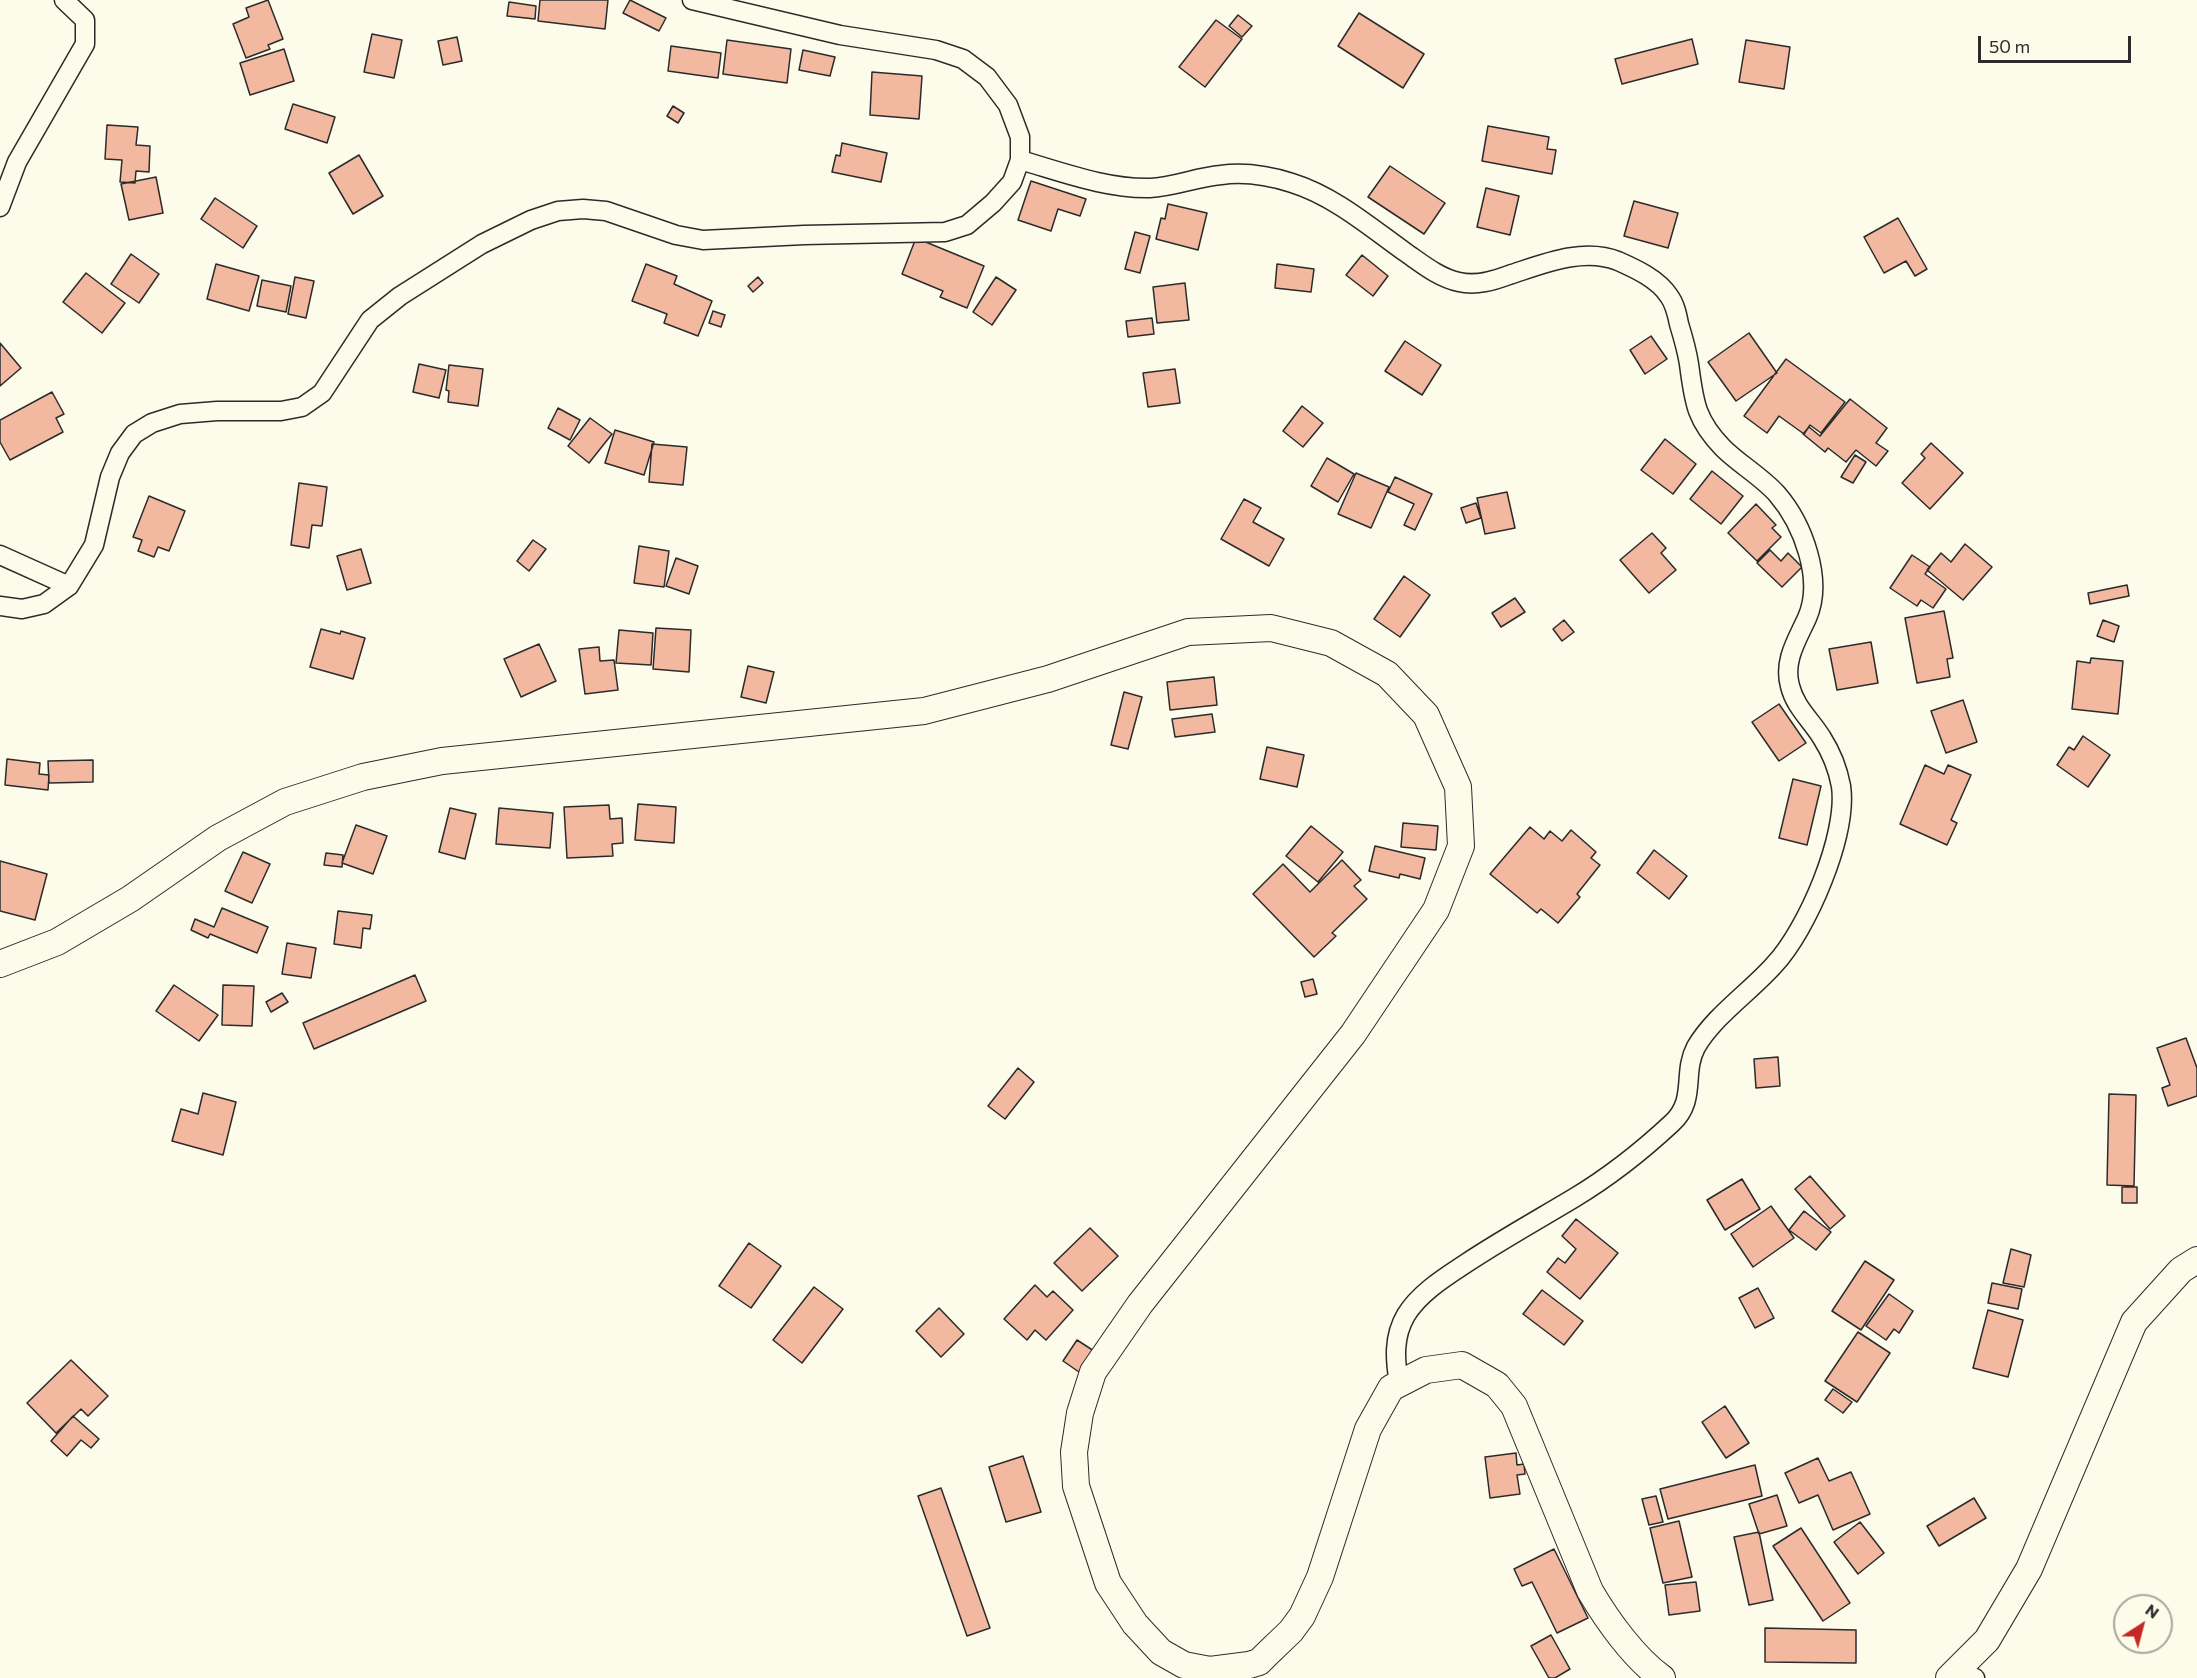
<!DOCTYPE html>
<style>
body{margin:0}
#map{position:relative;width:2197px;height:1678px;overflow:hidden;background:#fdfbea;font-family:Commissioner,sans-serif}
canvas{display:block}
.north{position:absolute;left:2113px;top:1594px;width:60px;height:60px;box-sizing:border-box;background:#fdfbea;border:2px solid #a9a89e;border-radius:50%;rotate:36deg;font-size:16px;font-weight:700;line-height:24px;text-align:center;color:#2b2b2b}
.north::after{content:'';display:block;margin:auto;width:21px;height:27px;background:#c62828;clip-path:polygon(50% 0,100% 100%,50% 72%,0 100%)}
.scale{position:absolute;left:1978px;top:36px;width:153px;height:27px;box-sizing:border-box;border:3px solid #2b2b2b;border-top:0;padding-left:8px;font-size:18px;line-height:21px;white-space:nowrap;color:#2b2b2b;-webkit-text-stroke:4px #fdfbea;paint-order:stroke}
</style>
<div id="map">
<canvas width="2197" height="1678"></canvas>
<div class="north">N</div>
<div class="scale">50 m</div>
</div>
<script>
const ctx = document.querySelector('canvas').getContext('2d');
ctx.lineJoin = 'round';
function fillPath(path, color) {
  ctx.fillStyle = color;
  ctx.fill(path, 'evenodd');
}
function strokePath(path, color, width, dash) {
  ctx.strokeStyle = color;
  ctx.lineWidth = width;
  ctx.lineCap = dash ? 'butt' : 'round';
  ctx.setLineDash(dash || []);
  ctx.stroke(path);
}
const building = new Path2D(`
 M 268,0 L 283,39 L 268,45 L 270,49 L 246,58 L 233,24 L 249,17 L 246,8 Z
 M 540,0 L 608,0 L 605,29 L 538,21 Z
 M 630,0 L 666,18 L 659,31 L 623,13 Z
 M 509,2 L 536,6 L 535,19 L 507,16 Z
 M 1359,13 L 1424,54 L 1403,88 L 1338,46 Z
 M 1238,15 L 1252,26 L 1242,37 L 1229,26 Z
 M 1216,20 L 1242,39 L 1205,87 L 1179,67 Z
 M 372,34 L 402,40 L 394,78 L 364,72 Z
 M 457,37 L 462,61 L 443,65 L 438,41 Z
 M 1692,39 L 1698,64 L 1622,84 L 1615,59 Z
 M 727,40 L 791,49 L 787,83 L 723,74 Z
 M 1746,40 L 1790,47 L 1784,89 L 1739,82 Z
 M 671,46 L 721,53 L 718,78 L 668,71 Z
 M 284,49 L 294,81 L 250,95 L 240,63 Z
 M 803,50 L 835,57 L 830,76 L 799,70 Z
 M 872,72 L 922,76 L 919,119 L 870,115 Z
 M 293,104 L 335,117 L 327,143 L 285,129 Z
 M 673,106 L 684,113 L 678,123 L 667,116 Z
 M 107,125 L 138,127 L 136,145 L 150,146 L 149,172 L 136,171 L 135,183 L 120,182 L 122,160 L 105,159 Z
 M 1488,126 L 1549,137 L 1547,149 L 1556,150 L 1552,174 L 1482,161 Z
 M 842,143 L 887,153 L 881,182 L 832,172 L 836,155 L 840,156 Z
 M 359,155 L 383,196 L 353,214 L 329,173 Z
 M 1390,166 L 1445,203 L 1424,234 L 1368,197 Z
 M 156,177 L 163,213 L 129,220 L 121,184 Z
 M 1031,181 L 1086,199 L 1080,216 L 1058,209 L 1051,231 L 1018,220 Z
 M 1486,188 L 1519,196 L 1510,235 L 1477,227 Z
 M 215,198 L 257,226 L 243,248 L 201,219 Z
 M 1634,201 L 1678,213 L 1668,248 L 1624,236 Z
 M 1168,204 L 1207,213 L 1198,250 L 1156,239 L 1161,218 L 1165,219 Z
 M 1898,218 L 1927,269 L 1915,276 L 1906,261 L 1884,273 L 1864,237 Z
 M 1135,232 L 1150,236 L 1140,273 L 1125,269 Z
 M 916,238 L 984,266 L 967,308 L 940,297 L 943,291 L 902,274 Z
 M 131,254 L 159,274 L 139,303 L 111,284 Z
 M 1362,255 L 1388,276 L 1373,296 L 1346,275 Z
 M 216,264 L 259,276 L 249,311 L 207,299 Z
 M 646,264 L 677,276 L 674,284 L 712,301 L 698,336 L 664,323 L 667,314 L 632,301 Z
 M 1277,264 L 1314,269 L 1311,292 L 1275,288 Z
 M 86,273 L 125,303 L 102,333 L 63,302 Z
 M 295,277 L 314,281 L 306,318 L 288,314 Z
 M 758,277 L 763,283 L 753,292 L 748,286 Z
 M 996,277 L 1016,290 L 992,325 L 973,312 Z
 M 262,280 L 291,286 L 286,312 L 257,306 Z
 M 1185,283 L 1189,320 L 1157,323 L 1153,287 Z
 M 713,311 L 725,315 L 721,327 L 709,323 Z
 M 1152,318 L 1154,334 L 1128,337 L 1126,321 Z
 M 1749,333 L 1777,373 L 1736,401 L 1708,362 Z
 M 1651,336 L 1667,359 L 1645,374 L 1630,350 Z
 M 1405,341 L 1441,365 L 1422,395 L 1385,371 Z
 M 0,343 L 21,368 L 0,386 Z
 M 1786,359 L 1845,402 L 1821,433 L 1810,425 L 1804,434 L 1779,416 L 1767,433 L 1744,416 Z
 M 419,364 L 446,370 L 439,398 L 413,392 Z
 M 449,365 L 483,369 L 478,406 L 448,402 L 449,391 L 446,390 Z
 M 1175,369 L 1180,403 L 1148,407 L 1143,373 Z
 M 52,392 L 64,414 L 56,418 L 63,432 L 10,460 L 0,442 L 0,420 Z
 M 1850,399 L 1887,428 L 1876,443 L 1888,451 L 1876,466 L 1856,450 L 1846,462 L 1828,448 L 1825,452 L 1803,434 L 1809,427 L 1820,436 Z
 M 1302,406 L 1323,423 L 1303,447 L 1283,431 Z
 M 558,408 L 580,420 L 570,440 L 548,428 Z
 M 590,418 L 612,434 L 589,463 L 568,446 Z
 M 615,430 L 654,442 L 644,475 L 605,463 Z
 M 1665,439 L 1696,464 L 1673,494 L 1641,470 Z
 M 1931,443 L 1963,473 L 1930,509 L 1902,483 L 1925,458 L 1921,454 Z
 M 652,444 L 687,447 L 683,485 L 649,482 Z
 M 1855,455 L 1866,462 L 1853,483 L 1841,477 Z
 M 1327,458 L 1354,474 L 1338,502 L 1311,486 Z
 M 1712,471 L 1743,496 L 1721,524 L 1690,499 Z
 M 1356,473 L 1389,487 L 1371,528 L 1338,514 Z
 M 1395,477 L 1432,494 L 1415,530 L 1404,525 L 1414,504 L 1388,492 Z
 M 299,483 L 327,487 L 322,526 L 312,525 L 309,548 L 291,545 Z
 M 1507,492 L 1515,528 L 1485,534 L 1477,498 Z
 M 149,496 L 185,511 L 169,551 L 158,547 L 154,557 L 138,551 L 142,540 L 133,537 Z
 M 1244,499 L 1261,508 L 1253,522 L 1284,539 L 1269,566 L 1221,539 Z
 M 1476,503 L 1481,518 L 1466,523 L 1461,508 Z
 M 1756,504 L 1776,525 L 1772,528 L 1781,537 L 1757,561 L 1728,533 Z
 M 1652,533 L 1666,548 L 1661,553 L 1676,570 L 1649,593 L 1620,560 Z
 M 533,540 L 546,549 L 529,571 L 517,561 Z
 M 1965,544 L 1992,567 L 1963,600 L 1927,570 L 1941,553 L 1951,562 Z
 M 639,546 L 669,551 L 664,587 L 634,583 Z
 M 361,549 L 371,583 L 347,590 L 337,556 Z
 M 1770,550 L 1781,561 L 1788,553 L 1802,567 L 1782,587 L 1757,563 Z
 M 1912,555 L 1930,567 L 1925,574 L 1946,589 L 1933,608 L 1921,600 L 1917,606 L 1890,588 Z
 M 676,558 L 698,566 L 689,594 L 666,586 Z
 M 1404,576 L 1430,595 L 1400,637 L 1374,619 Z
 M 2127,585 L 2129,596 L 2090,604 L 2088,593 Z
 M 1515,598 L 1525,612 L 1501,627 L 1492,613 Z
 M 1944,611 L 1953,658 L 1947,659 L 1950,677 L 1917,683 L 1905,618 Z
 M 1564,620 L 1574,632 L 1562,641 L 1553,629 Z
 M 2103,620 L 2119,626 L 2114,642 L 2097,636 Z
 M 656,628 L 691,630 L 689,672 L 653,669 Z
 M 321,629 L 340,634 L 341,631 L 365,638 L 353,679 L 310,667 Z
 M 619,630 L 653,633 L 651,665 L 616,663 Z
 M 1871,642 L 1878,683 L 1837,690 L 1829,649 Z
 M 539,644 L 556,681 L 521,697 L 504,659 Z
 M 599,647 L 600,661 L 614,660 L 618,690 L 585,694 L 579,649 Z
 M 2091,658 L 2123,661 L 2118,714 L 2072,709 L 2077,661 L 2090,663 Z
 M 748,666 L 774,672 L 766,703 L 741,697 Z
 M 1214,677 L 1217,705 L 1170,710 L 1167,682 Z
 M 1124,692 L 1142,697 L 1128,749 L 1111,745 Z
 M 1963,700 L 1977,742 L 1946,753 L 1931,711 Z
 M 1779,704 L 1806,743 L 1779,761 L 1752,722 Z
 M 1212,714 L 1215,732 L 1175,737 L 1172,719 Z
 M 2083,736 L 2110,755 L 2088,787 L 2057,765 L 2069,747 L 2074,750 Z
 M 1267,747 L 1304,755 L 1297,787 L 1260,779 Z
 M 7,759 L 40,763 L 39,774 L 49,775 L 48,790 L 5,785 Z
 M 93,760 L 93,782 L 49,783 L 48,761 Z
 M 1925,765 L 1944,774 L 1948,765 L 1971,775 L 1951,820 L 1957,823 L 1947,845 L 1900,824 Z
 M 1793,779 L 1821,786 L 1807,845 L 1779,838 Z
 M 638,804 L 676,807 L 674,843 L 635,840 Z
 M 609,805 L 610,819 L 622,818 L 623,843 L 612,844 L 613,856 L 567,858 L 564,807 Z
 M 450,808 L 476,814 L 465,859 L 439,852 Z
 M 499,808 L 553,813 L 550,848 L 496,844 Z
 M 1403,823 L 1438,826 L 1436,850 L 1401,847 Z
 M 356,825 L 387,836 L 373,874 L 342,863 Z
 M 1311,826 L 1343,852 L 1318,882 L 1286,856 Z
 M 1530,827 L 1544,839 L 1550,831 L 1562,841 L 1571,830 L 1596,852 L 1591,858 L 1600,865 L 1577,894 L 1580,897 L 1558,923 L 1541,909 L 1537,913 L 1490,874 Z
 M 1375,846 L 1425,858 L 1420,879 L 1400,874 L 1399,878 L 1369,871 Z
 M 1654,850 L 1687,876 L 1669,899 L 1637,873 Z
 M 243,852 L 270,864 L 252,903 L 225,891 Z
 M 326,853 L 343,855 L 342,867 L 324,865 Z
 M 1342,860 L 1361,880 L 1354,886 L 1367,899 L 1332,933 L 1336,936 L 1314,957 L 1253,894 L 1283,864 L 1310,892 Z
 M 0,861 L 47,874 L 35,920 L 0,911 Z
 M 222,908 L 268,927 L 257,953 L 210,934 L 208,938 L 191,930 L 195,919 L 214,927 Z
 M 338,911 L 372,915 L 370,929 L 363,928 L 361,948 L 334,944 Z
 M 287,943 L 316,948 L 311,978 L 282,974 Z
 M 415,975 L 426,1001 L 314,1049 L 303,1023 Z
 M 1313,979 L 1317,994 L 1305,997 L 1301,982 Z
 M 174,985 L 218,1015 L 199,1041 L 156,1011 Z
 M 223,985 L 254,986 L 252,1026 L 222,1025 Z
 M 282,993 L 288,1002 L 271,1012 L 266,1002 Z
 M 2186,1038 L 2197,1068 L 2197,1096 L 2168,1106 L 2162,1088 L 2170,1085 L 2157,1048 Z
 M 1778,1057 L 1780,1086 L 1756,1088 L 1754,1059 Z
 M 1018,1068 L 1034,1082 L 1005,1119 L 988,1106 Z
 M 203,1093 L 236,1102 L 223,1155 L 172,1141 L 181,1109 L 198,1114 Z
 M 2109,1094 L 2136,1095 L 2134,1186 L 2107,1185 Z
 M 1810,1176 L 1845,1216 L 1830,1229 L 1795,1189 Z
 M 1742,1179 L 1760,1209 L 1725,1230 L 1707,1200 Z
 M 2122,1187 L 2137,1187 L 2137,1203 L 2122,1203 Z
 M 1771,1206 L 1794,1238 L 1753,1267 L 1731,1234 Z
 M 1804,1211 L 1831,1232 L 1816,1250 L 1789,1230 Z
 M 1576,1219 L 1618,1253 L 1580,1299 L 1547,1272 L 1558,1258 L 1565,1263 L 1576,1249 L 1562,1236 Z
 M 1090,1228 L 1118,1256 L 1082,1291 L 1054,1263 Z
 M 749,1243 L 781,1266 L 751,1308 L 719,1286 Z
 M 2011,1249 L 2031,1255 L 2024,1287 L 2003,1283 Z
 M 1865,1261 L 1894,1280 L 1861,1330 L 1832,1311 Z
 M 1992,1283 L 2022,1289 L 2018,1309 L 1988,1303 Z
 M 1035,1285 L 1047,1297 L 1053,1291 L 1073,1310 L 1046,1340 L 1035,1330 L 1027,1340 L 1004,1319 Z
 M 814,1287 L 843,1309 L 802,1363 L 773,1340 Z
 M 1758,1288 L 1774,1318 L 1755,1328 L 1739,1298 Z
 M 1542,1290 L 1583,1321 L 1564,1345 L 1523,1314 Z
 M 1889,1294 L 1913,1311 L 1899,1333 L 1894,1329 L 1886,1340 L 1866,1326 Z
 M 939,1308 L 964,1334 L 941,1357 L 916,1331 Z
 M 1988,1310 L 2023,1320 L 2008,1377 L 1973,1368 Z
 M 1858,1332 L 1890,1353 L 1857,1402 L 1825,1381 Z
 M 1077,1340 L 1094,1351 L 1079,1372 L 1063,1361 Z
 M 71,1360 L 108,1396 L 88,1416 L 81,1409 L 56,1433 L 27,1403 Z
 M 1833,1389 L 1852,1402 L 1843,1413 L 1825,1400 Z
 M 1725,1406 L 1749,1443 L 1726,1458 L 1702,1422 Z
 M 73,1416 L 99,1439 L 91,1448 L 81,1440 L 67,1456 L 51,1441 Z
 M 1516,1453 L 1517,1465 L 1524,1464 L 1525,1474 L 1517,1475 L 1520,1494 L 1490,1498 L 1485,1457 Z
 M 1023,1456 L 1041,1512 L 1006,1522 L 989,1467 Z
 M 1818,1458 L 1829,1481 L 1851,1472 L 1870,1514 L 1833,1530 L 1818,1495 L 1799,1503 L 1785,1473 Z
 M 1755,1465 L 1762,1496 L 1668,1519 L 1660,1489 Z
 M 941,1488 L 990,1628 L 967,1636 L 918,1496 Z
 M 1777,1495 L 1787,1526 L 1759,1534 L 1749,1504 Z
 M 1656,1496 L 1663,1522 L 1649,1525 L 1642,1499 Z
 M 1974,1498 L 1986,1518 L 1939,1546 L 1927,1526 Z
 M 1679,1521 L 1692,1577 L 1663,1583 L 1650,1528 Z
 M 1860,1522 L 1884,1553 L 1858,1574 L 1834,1542 Z
 M 1801,1528 L 1850,1603 L 1823,1621 L 1773,1546 Z
 M 1759,1532 L 1773,1600 L 1749,1605 L 1734,1537 Z
 M 1554,1549 L 1588,1618 L 1557,1633 L 1532,1582 L 1522,1586 L 1514,1569 Z
 M 1696,1582 L 1700,1611 L 1669,1615 L 1665,1585 Z
 M 1765,1628 L 1856,1630 L 1856,1663 L 1765,1662 Z
 M 1551,1635 L 1570,1669 L 1555,1678 L 1549,1678 L 1531,1646 Z`);
fillPath(building, '#f2b8a0');
strokePath(building, '#2b2b2b', 1.5);
const minor = new Path2D(`
 M 1020,160 C 1062,172 1106,189 1150,188 C 1174,187 1197,177 1221,175 C 1243,172 1270,176 1292,183 C 1334,196 1370,227 1405,252 C 1421,263 1439,278 1459,282 C 1476,286 1493,281 1509,275 C 1543,264 1583,247 1618,261 C 1636,269 1658,279 1669,296 C 1675,304 1677,314 1679,324 C 1683,337 1687,351 1689,364 C 1694,401 1695,419 1723,448 C 1739,464 1762,477 1777,494 C 1803,524 1824,580 1807,618 C 1797,640 1783,661 1790,686 C 1795,707 1811,720 1822,738 C 1831,752 1838,770 1841,786 C 1848,835 1807,930 1774,965 C 1750,992 1714,1016 1696,1047 C 1682,1073 1697,1100 1672,1123 C 1643,1150 1609,1177 1574,1198 C 1539,1219 1503,1239 1468,1262 C 1447,1276 1420,1292 1406,1315 C 1393,1337 1395,1360 1399,1384
 M 0,207 L 17,162 L 85,44 L 85,20 L 64,0
 M 0,555 L 69,586
 M 0,606 L 22,609 L 44,604 L 69,586 L 94,545 L 110,477 L 120,453 L 134,434 L 152,423 L 180,414 L 217,411 L 281,411 L 302,407 L 322,393 L 370,320 L 400,296 L 482,244 L 531,220 L 558,211 L 583,209 L 606,211 L 676,235 L 703,240 L 804,235 L 945,232 L 967,225 L 993,203 L 1012,182 L 1020,160 L 1020,137 L 1008,105 L 987,77 L 963,59 L 936,50 L 840,35 L 692,0
 M 1956,1671 L 1975,1678`);
const secondary = new Path2D(`
 M 0,964 L 57,942 L 130,899 L 218,838 L 285,802 L 363,777 L 442,761 L 924,711 L 1048,679 L 1188,632 L 1271,628 L 1331,643 L 1387,674 L 1426,715 L 1458,787 L 1461,846 L 1436,910 L 1353,1034 L 1140,1304 L 1093,1372 L 1080,1413 L 1074,1452 L 1076,1486 L 1108,1583 L 1135,1624 L 1161,1652 L 1184,1665 L 1210,1670 L 1249,1665 L 1259,1662 L 1266,1655 L 1291,1631 L 1302,1616 L 1320,1577 L 1368,1429 L 1391,1388 L 1426,1370 L 1462,1365 L 1497,1385 L 1514,1406 L 1590,1591 C 1607,1620 1634,1658 1662,1678
 M 1949,1678 L 1987,1640 L 2029,1569 L 2134,1322 L 2181,1270 L 2197,1260`);
strokePath(minor, '#2b2b2b', 21);
strokePath(secondary, '#2b2b2b', 28);
strokePath(minor, '#fdfbea', 18);
strokePath(secondary, '#fdfbea', 26);
</script>
